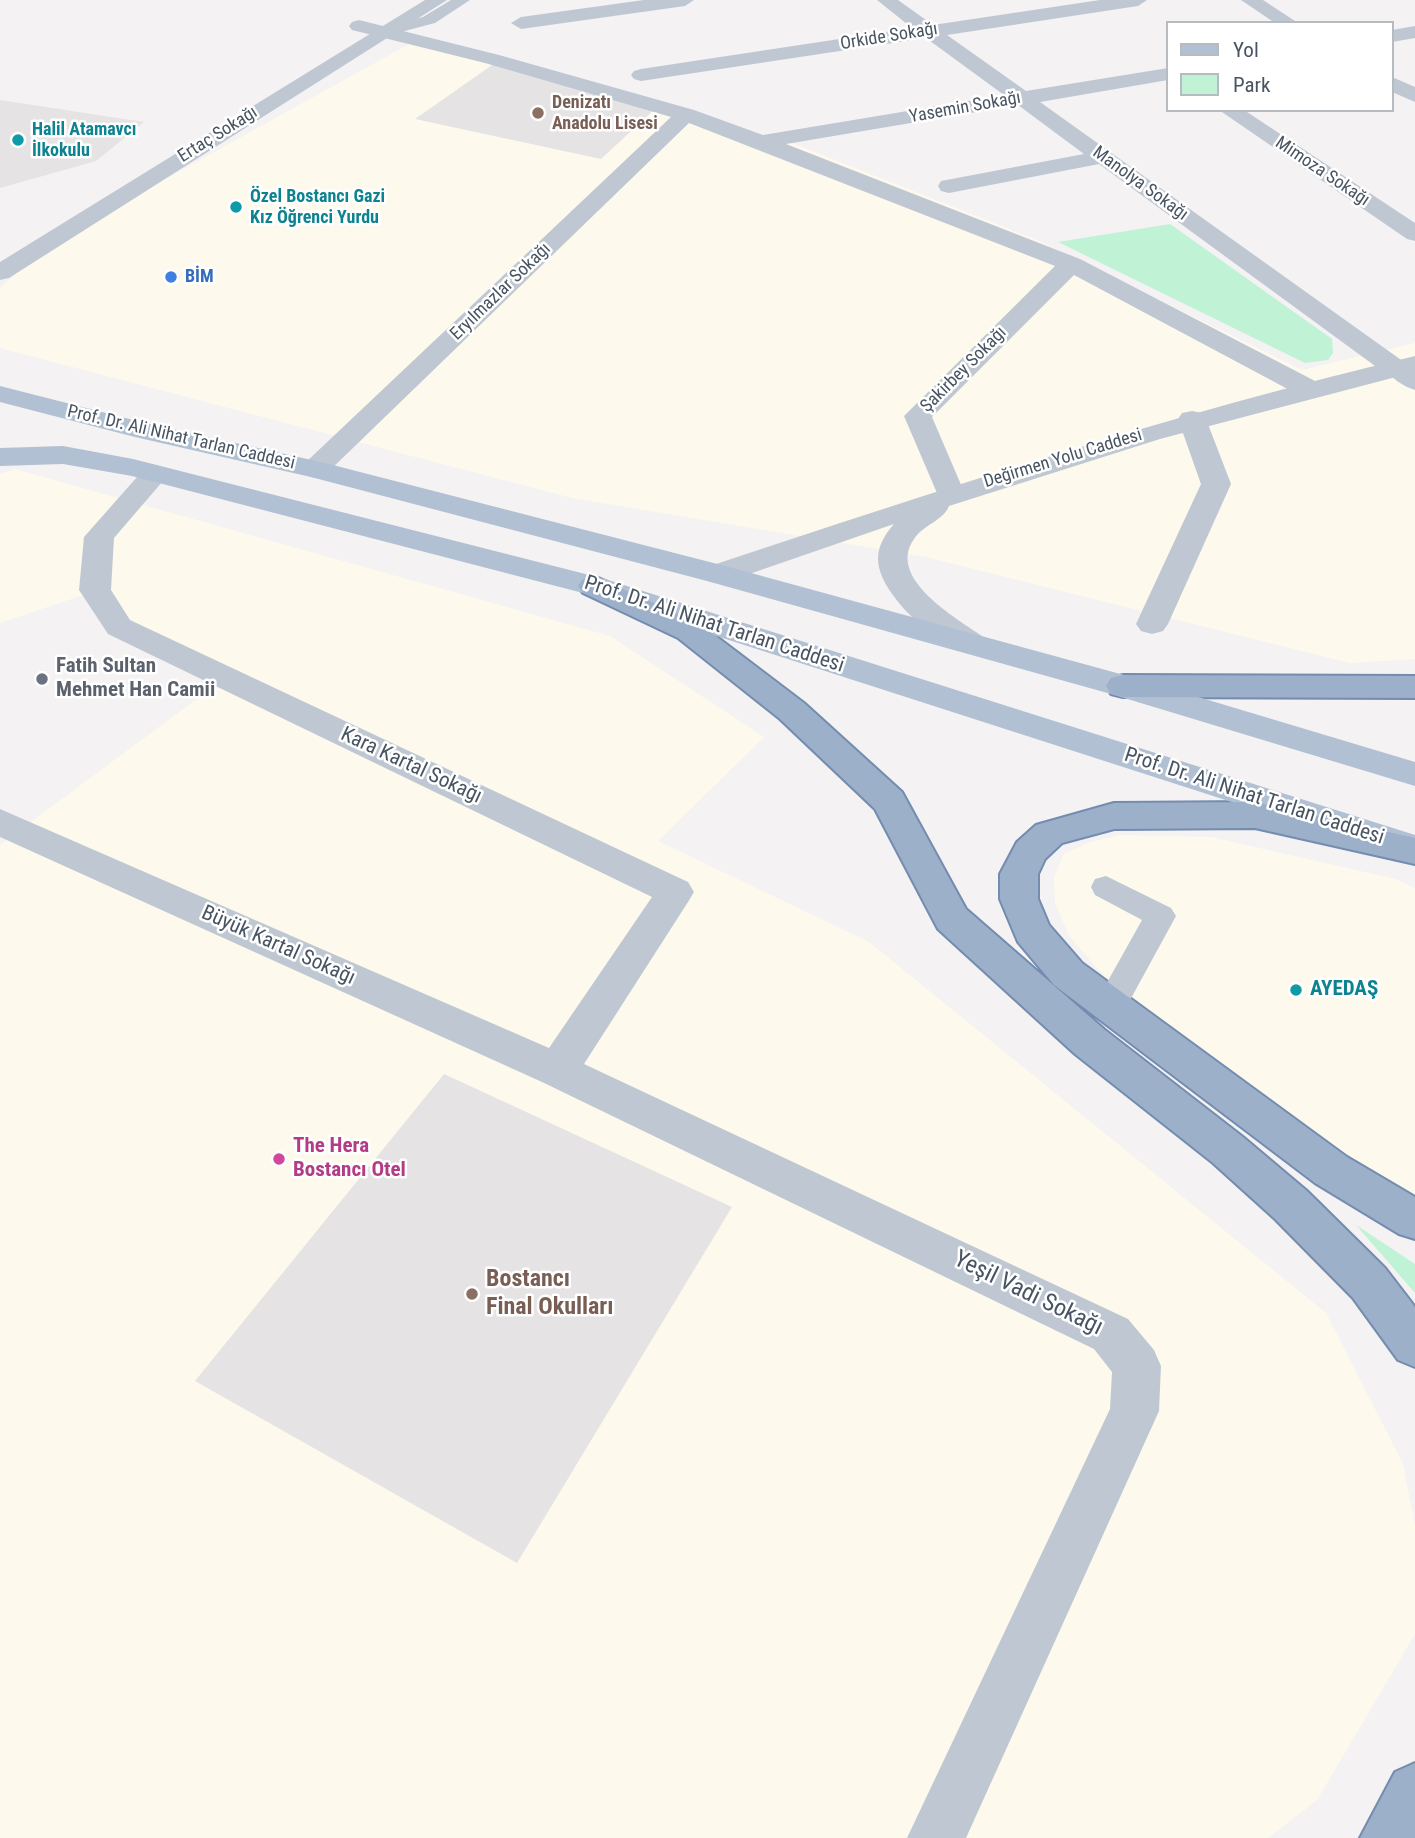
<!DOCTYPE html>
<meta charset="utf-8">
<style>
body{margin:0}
#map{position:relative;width:1415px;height:1838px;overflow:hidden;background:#f4f2f2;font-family:"Roboto Condensed",sans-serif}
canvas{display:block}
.legend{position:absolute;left:1166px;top:21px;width:228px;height:91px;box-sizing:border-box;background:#fff;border:2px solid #b6bbc0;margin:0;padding:9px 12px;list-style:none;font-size:21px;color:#485461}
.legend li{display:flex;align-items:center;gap:14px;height:35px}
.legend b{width:35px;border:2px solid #b6bbc0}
</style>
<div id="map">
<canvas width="1415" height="1838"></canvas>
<ul class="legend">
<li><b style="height:9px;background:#b1c0d2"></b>Yol</li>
<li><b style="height:19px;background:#c0f2d6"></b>Park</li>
</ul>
</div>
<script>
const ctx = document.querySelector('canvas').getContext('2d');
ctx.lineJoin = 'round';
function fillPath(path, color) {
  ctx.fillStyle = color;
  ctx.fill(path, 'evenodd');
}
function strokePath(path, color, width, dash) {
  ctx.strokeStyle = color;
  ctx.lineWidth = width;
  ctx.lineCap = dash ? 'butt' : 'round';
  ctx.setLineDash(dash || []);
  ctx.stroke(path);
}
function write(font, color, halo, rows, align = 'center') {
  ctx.font = font + ' "Roboto Condensed",sans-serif';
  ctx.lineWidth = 5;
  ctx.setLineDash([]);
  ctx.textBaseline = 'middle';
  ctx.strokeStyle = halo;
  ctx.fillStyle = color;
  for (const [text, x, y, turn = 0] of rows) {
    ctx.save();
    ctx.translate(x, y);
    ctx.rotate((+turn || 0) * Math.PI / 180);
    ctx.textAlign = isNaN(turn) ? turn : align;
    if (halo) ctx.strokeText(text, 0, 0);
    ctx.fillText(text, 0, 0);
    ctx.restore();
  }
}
fillPath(new Path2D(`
 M 411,43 L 495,63 L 416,119 L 658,106 L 800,146 L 1039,241 L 1302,370 L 1415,343 L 1415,659 L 1350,663 L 926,557 L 572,498 L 0,348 L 0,288 L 50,243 Z
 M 15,469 L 610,636 L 764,737 L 658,841 L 869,942 L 1326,1313 L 1403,1464 L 1415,1526 L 1415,1634 L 1317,1800 L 1268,1838 L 0,1838 L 0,845 L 225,678 L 119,627 L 95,591 L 0,623 L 0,474 Z
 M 1120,835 L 1211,837 L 1395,879 L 1415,888 L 1415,1199 L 1373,1174 L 1105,977 L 1069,936 L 1055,903 L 1054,877 L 1064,854 L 1090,842 Z`), '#fdfaed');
fillPath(new Path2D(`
 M 495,63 L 658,106 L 601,159 L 415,119 Z
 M 0,100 L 144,122 L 96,161 L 0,188 Z
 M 444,1074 L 732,1207 L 517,1563 L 195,1381 Z`), '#e5e3e4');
fillPath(new Path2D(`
 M 1170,224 L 1332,339 L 1333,353 L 1328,360 L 1305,363 L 1058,242 Z
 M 1356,1225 L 1415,1264 L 1415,1293 Z`), '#c0f2d6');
const trunk = new Path2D(`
 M 594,576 L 700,624 L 804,703 L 902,792 L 966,909 L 1105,1030 L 1243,1137 L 1307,1191 L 1385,1268 L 1415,1307 L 1415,1367 L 1398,1360 L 1353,1298 L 1275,1219 L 1213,1163 L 1075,1054 L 938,929 L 875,809 L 780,719 L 678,638 L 583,593 L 578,586 L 583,579 Z
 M 1123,675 L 1415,676 L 1415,698 L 1123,697 L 1111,694 L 1106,686 L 1111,678 Z
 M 1255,802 L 1415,838 L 1415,864 L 1255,828 L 1114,829 L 1062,843 L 1045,859 L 1038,874 L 1038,899 L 1049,925 L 1082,963 L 1347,1157 L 1415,1197 L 1415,1239 L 1399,1234 L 1315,1183 L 1054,985 L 1018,942 L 1000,899 L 1000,874 L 1017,842 L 1036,825 L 1114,803 Z
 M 1415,1763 L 1415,1838 L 1360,1838 L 1395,1772 Z`);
strokePath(trunk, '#738caf', 4);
fillPath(new Path2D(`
 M 451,0 L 470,0 L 435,23 L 382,37 L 374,32 L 376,29 L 423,17 Z
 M 1395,361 L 1415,372 L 1415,390 C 1404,387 1391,378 1384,368 L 1387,363 Z
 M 1106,876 L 1171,908 L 1176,916 L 1123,1013 L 1111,1017 L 1099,1013 L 1095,1004 L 1142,920 L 1095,895 L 1091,887 L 1095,879 Z`), '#bfc8d2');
fillPath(new Path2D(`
 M 644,0 L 694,0 L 685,6 L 521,29 L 511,23 L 521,17 Z
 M 877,0 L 898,0 L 933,25 L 1100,0 L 1147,0 L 1138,6 L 947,35 L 1026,91 L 1168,68 L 1168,80 L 1040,102 L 1404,362 L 1408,368 L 1404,374 L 1395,376 L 1386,374 L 1099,164 L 949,193 L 941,191 L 938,186 L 941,181 L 1084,154 L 1018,105 L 786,144 L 1080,259 L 1317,382 L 1321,388 L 1317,394 L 1307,396 L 1297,394 L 1074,275 L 932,417 L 965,494 L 960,500 L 950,503 L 940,500 L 904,416 L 1055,266 L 689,123 L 325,475 L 315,478 L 305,475 L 301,469 L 305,463 L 671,117 L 485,63 L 352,30 L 349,26 L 352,22 L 359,20 L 499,55 L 694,110 L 763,135 L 1004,95 L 926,38 L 641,81 L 634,79 L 631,75 L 634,71 L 641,69 L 912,28 Z
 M 1241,0 L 1263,0 L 1298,23 L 1275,23 Z
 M 1415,26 L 1415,38 L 1392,42 L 1392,30 Z
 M 1392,77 L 1415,87 L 1415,102 L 1392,92 Z
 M 1219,110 L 1244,110 L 1415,223 L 1415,241 L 1407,239 Z
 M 1192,411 L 1202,413 L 1206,419 L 1231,484 L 1168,624 L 1163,631 L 1152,634 L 1141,631 L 1136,624 L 1201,484 L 1178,419 L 1182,413 Z
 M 155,465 L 165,468 L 169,474 L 114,538 L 111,590 L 130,620 L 688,882 L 694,892 L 688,902 L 584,1064 L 1128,1319 L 1154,1350 L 1161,1366 L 1159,1411 L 966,1838 L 907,1838 L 1110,1409 L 1112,1372 L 1094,1349 L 542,1082 L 0,837 L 0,809 L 549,1048 L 652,897 L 108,634 L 79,590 L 84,537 L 145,468 Z`), '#bfc8d2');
fillPath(new Path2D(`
 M 425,0 L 447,0 L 9,278 L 0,280 L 0,262 Z
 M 1415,356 L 1415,372 L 1160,439 L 949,506 C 943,521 923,525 914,539 C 886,578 956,618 982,636 L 986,643 L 982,650 C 974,652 968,654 961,651 C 931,640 877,591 878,558 C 878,545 886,533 894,524 L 729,581 L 718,583 L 707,581 L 702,574 L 707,567 C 941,489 1175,413 1415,356 Z`), '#bfc8d2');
fillPath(new Path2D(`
 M 0,386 L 137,421 L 325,463 L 729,567 L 1135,678 L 1415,762 L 1415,786 L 1111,694 L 707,581 L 311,477 L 135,437 L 0,402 Z
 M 63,446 L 133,459 L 605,579 L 1415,835 L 1415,861 L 583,593 L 132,476 L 63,464 L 0,466 L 0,448 Z`), '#b1c0d2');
fillPath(trunk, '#9cb0ca');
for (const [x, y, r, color] of [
 [538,113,7,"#8d6e63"],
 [18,140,7,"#0f9aa8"],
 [236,207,7,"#0f9aa8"],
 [171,277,7,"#3f7fe0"],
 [42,679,7,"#6b7280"],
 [1296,990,7,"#0f9aa8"],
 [279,1159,7,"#d1479c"],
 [472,1294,7,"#8d6e63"]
]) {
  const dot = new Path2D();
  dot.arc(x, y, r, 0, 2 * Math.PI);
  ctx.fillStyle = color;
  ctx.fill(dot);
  strokePath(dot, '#fff', 2.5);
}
write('18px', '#485461', '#fff', [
 ["Orkide Sokağı",889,37,-9],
 ["Yasemin Sokağı",965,108,-10],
 ["Ertaç Sokağı",218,135,-32],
 ["Mimoza Sokağı",1322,172,34],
 ["Manolya Sokağı",1140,184,36],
 ["Eryılmazlar Sokağı",501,292,-44],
 ["Şakirbey Sokağı",964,370,-45],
 ["Prof. Dr. Ali Nihat Tarlan Caddesi",181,438,13],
 ["Değirmen Yolu Caddesi",1063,459,-17]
]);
write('bold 18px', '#785e54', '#fff', [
 ["Denizatı",552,103],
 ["Anadolu Lisesi",552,124]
], 'left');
write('bold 18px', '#0d838f', '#fff', [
 ["Halil Atamavcı",32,130],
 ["İlkokulu",32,151],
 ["Özel Bostancı Gazi",250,197],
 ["Kız Öğrenci Yurdu",250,218]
], 'left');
write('bold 18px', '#366cbe', '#fff', [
 ["BİM",185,277]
], 'left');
write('21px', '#485461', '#fff', [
 ["Prof. Dr. Ali Nihat Tarlan Caddesi",714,625,18],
 ["Kara Kartal Sokağı",411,766,25],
 ["Prof. Dr. Ali Nihat Tarlan Caddesi",1254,797,18],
 ["Büyük Kartal Sokağı",278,946,24]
]);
write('bold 21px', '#5b616d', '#fff', [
 ["Fatih Sultan",56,667],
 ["Mehmet Han Camii",56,691]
], 'left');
write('bold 21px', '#0d838f', '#fff', [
 ["AYEDAŞ",1310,990]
], 'left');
write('bold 21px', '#b23c85', '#fff', [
 ["The Hera",293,1147],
 ["Bostancı Otel",293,1171]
], 'left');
write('bold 24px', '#785e54', '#fff', [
 ["Bostancı",486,1280],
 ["Final Okulları",486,1308]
], 'left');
write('24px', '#485461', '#fff', [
 ["Yeşil Vadi Sokağı",1028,1294,26]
]);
</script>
